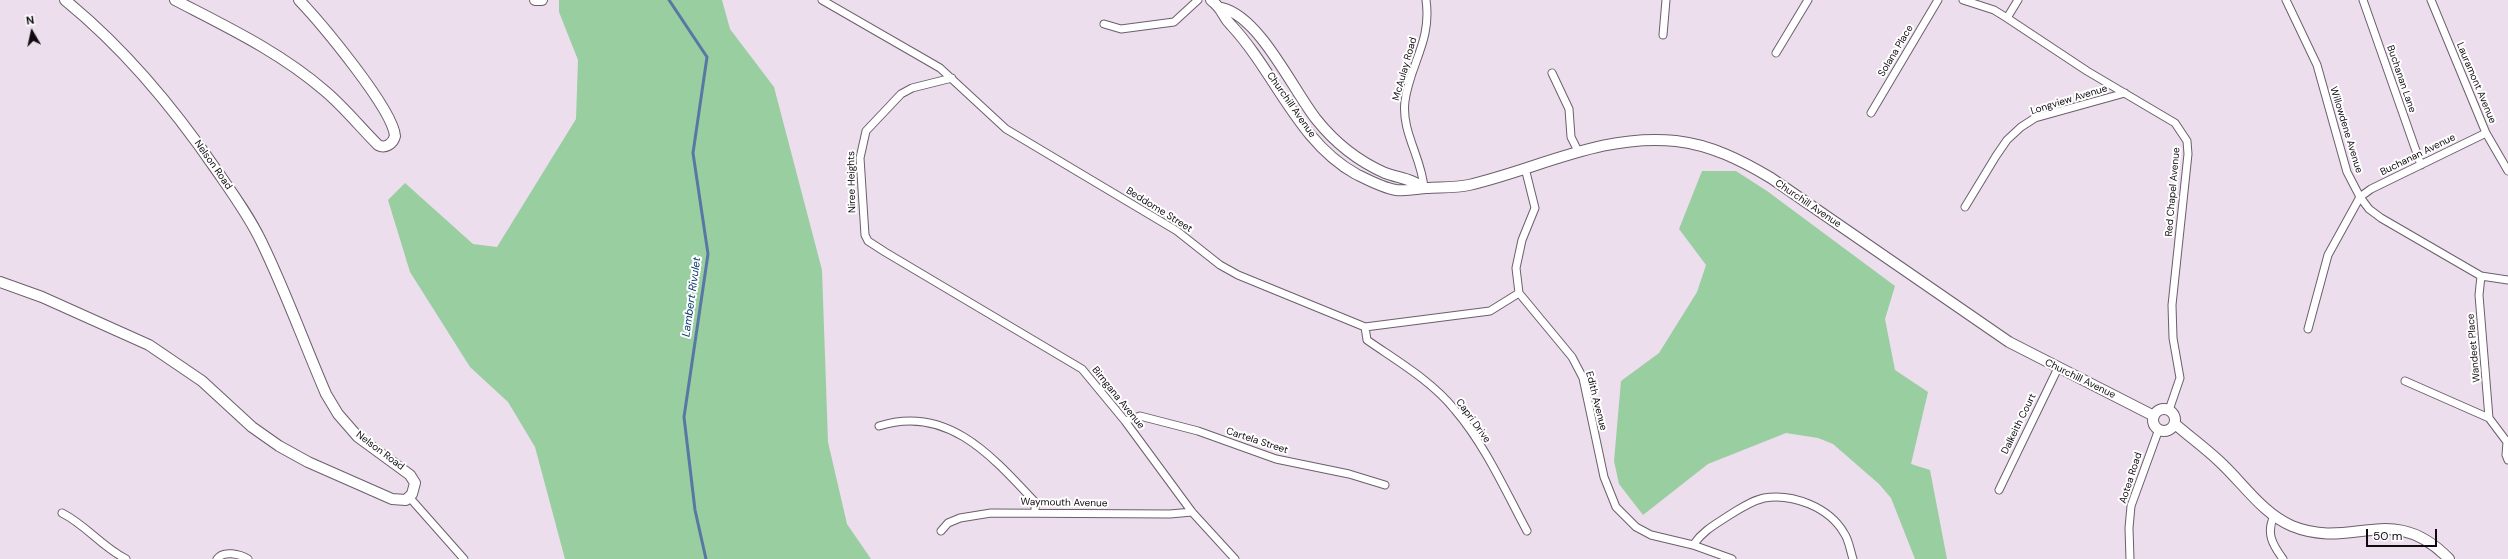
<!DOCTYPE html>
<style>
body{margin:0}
#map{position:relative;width:2508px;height:559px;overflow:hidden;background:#eddeed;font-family:"DM Sans",sans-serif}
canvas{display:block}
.north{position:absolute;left:12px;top:12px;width:40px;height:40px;-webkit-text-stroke:3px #fff;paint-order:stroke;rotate:351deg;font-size:11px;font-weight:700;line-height:16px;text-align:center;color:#100b10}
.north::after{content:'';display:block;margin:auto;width:14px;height:18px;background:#100b10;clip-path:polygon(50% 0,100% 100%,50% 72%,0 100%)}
.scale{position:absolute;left:2366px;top:529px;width:71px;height:18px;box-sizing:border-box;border:2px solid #100b10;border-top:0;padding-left:5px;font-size:12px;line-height:14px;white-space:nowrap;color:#100b10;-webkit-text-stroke:3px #fff;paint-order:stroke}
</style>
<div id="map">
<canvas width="2508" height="559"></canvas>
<div class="north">N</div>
<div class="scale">50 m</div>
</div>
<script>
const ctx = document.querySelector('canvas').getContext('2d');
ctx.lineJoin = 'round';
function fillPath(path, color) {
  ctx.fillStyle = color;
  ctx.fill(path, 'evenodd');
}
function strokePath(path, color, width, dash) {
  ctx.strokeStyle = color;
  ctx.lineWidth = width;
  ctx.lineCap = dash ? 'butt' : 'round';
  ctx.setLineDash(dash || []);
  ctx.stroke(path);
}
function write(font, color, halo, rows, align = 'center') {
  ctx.font = font + ' "DM Sans",sans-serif';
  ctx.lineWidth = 4;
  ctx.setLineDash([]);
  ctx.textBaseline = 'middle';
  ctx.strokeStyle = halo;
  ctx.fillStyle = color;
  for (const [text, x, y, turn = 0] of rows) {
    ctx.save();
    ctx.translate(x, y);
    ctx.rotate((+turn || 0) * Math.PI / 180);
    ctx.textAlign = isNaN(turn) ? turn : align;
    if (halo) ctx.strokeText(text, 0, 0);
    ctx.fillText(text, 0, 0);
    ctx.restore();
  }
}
fillPath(new Path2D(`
 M 559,0 L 722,0 L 730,29 L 774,87 L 822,270 L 828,442 L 847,524 L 871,559 L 565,559 L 535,447 L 508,402 L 470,367 L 410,272 L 388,200 L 405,183 L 473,244 L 497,247 L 576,119 L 578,60 L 559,12 Z
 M 1702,171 L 1736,171 L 1767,191 L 1895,286 L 1885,319 L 1895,370 L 1928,392 L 1911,464 L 1930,470 L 1947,559 L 1915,559 L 1891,498 L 1879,484 L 1833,444 L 1818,438 L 1786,433 L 1708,464 L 1643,515 L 1619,484 L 1614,461 L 1621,381 L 1659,353 L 1697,292 L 1706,265 L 1679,229 Z`), '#99cea1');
strokePath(new Path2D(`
 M 669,0 L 707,57 L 693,153 L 708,254 L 684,417 L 695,510 L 706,559`), '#5878a4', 3);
const street = new Path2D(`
 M 822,0 L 940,68 L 1006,129 L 1177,231 L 1220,265 L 1238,275 L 1365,327 L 1490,311 L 1519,293
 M 1963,0 L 1994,10 L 2007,18
 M 2018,0 L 2007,18 L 2087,71 L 2175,123 L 2187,141 L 2188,154 L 2172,305 L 2173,338 L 2180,378 L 2169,410
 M 2286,0 L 2317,65 L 2347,172 L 2360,197 L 2369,209 L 2381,218 L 2481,276 L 2508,280
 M 2363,0 L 2421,165
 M 2431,0 L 2486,133 L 2508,171
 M 1104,24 L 1121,29 L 1174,22 L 1198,0
 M 1663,35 L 1666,0
 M 1776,53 L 1808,0
 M 1552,73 L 1569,109 L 1571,137 L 1578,151
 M 952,78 L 912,88 L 901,94 L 866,131 L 860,158 L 865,235 L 868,241 L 885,252 L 1082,369 L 1125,421 L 1192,512 L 1235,559
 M 1871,113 L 1938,0
 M 1525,168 L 1535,208 L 1522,240 L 1516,268 L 1519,293 L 1572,357 L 1583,378 L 1604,477 L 1616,507 L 1636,527 L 1651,535 L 1693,545 L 1732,559
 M 1424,188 C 1422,158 1401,132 1405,101 C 1410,64 1432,41 1426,0
 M 1965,207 L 1996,156 L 2007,140 L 2021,127 L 2035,118 L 2125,93
 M 2481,276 L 2479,295 L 2489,418
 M 1365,327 L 1367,340 C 1397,361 1432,381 1455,410 C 1485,445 1505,490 1527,531
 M 2308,329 L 2328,255 L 2360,197 L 2371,189 L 2486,133
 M 2405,381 L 2489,418 L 2507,442 L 2506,455 L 2508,460
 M 1125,421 L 1140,416 L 1198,431 L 1276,459 L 1349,474 L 1385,485
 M 879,426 C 947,404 992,456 1035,502 L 1035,512
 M 1999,490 L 2058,368
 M 410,498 L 464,559
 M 62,513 C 86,525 102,547 126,559
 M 2274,516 C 2266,533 2272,544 2283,559
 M 941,531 L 948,523 L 960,518 L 991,513 L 1170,514 L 1192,512
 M 1693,545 C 1703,531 1714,525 1728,516 C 1739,509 1751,501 1764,498 C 1792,493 1829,507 1844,533 C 1849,540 1850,550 1853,559
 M 217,559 C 223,550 240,554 248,559
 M 2130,559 L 2129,528 L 2131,506 L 2159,429`);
const secondary = new Path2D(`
 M 175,0 C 227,27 280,52 325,91 C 344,107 360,127 378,145 C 385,149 393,144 395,136 C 393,109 320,22 299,0
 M 535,0 L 542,0
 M 1211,0 C 1224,10 1222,16 1231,25 C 1275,72 1298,142 1356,174 C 1368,180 1383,188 1396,190 C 1407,191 1416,189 1426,188 C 1440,187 1455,188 1469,185 C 1538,169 1603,133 1676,141 C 1711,145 1741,160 1771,178 L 2009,342 L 2154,416
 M 1222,8 C 1260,17 1293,90 1316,119 C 1335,143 1358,161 1385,173 C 1399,178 1413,179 1424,188
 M 0,282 L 42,297 L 149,345 L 202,381 L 252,427 L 279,446 L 308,462 L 392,499 L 406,500 L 412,494 L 415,483 L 410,475 L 358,437 L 338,414 L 326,394 C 304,343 285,290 261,241 C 249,216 233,194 217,171 C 174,108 124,48 65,0
 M2153 420a11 11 0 1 1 22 0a11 11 0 1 1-22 0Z
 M 2175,424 C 2190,437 2205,448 2219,461 C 2243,483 2262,513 2292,526 C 2353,551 2392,500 2449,559`);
strokePath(street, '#6b5f6c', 9);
strokePath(secondary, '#6b5f6c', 12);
strokePath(street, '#fff', 7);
strokePath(secondary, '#fff', 10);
write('10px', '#100b10', '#fff', [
 ["Solana Place",1896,51,-59],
 ["McAulay Road",1405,69,-74],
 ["Buchanan Lane",2401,79,71],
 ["Lauramont Avenue",2476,83,67],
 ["Longview Avenue",2069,100,-17],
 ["Churchill Avenue",1291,105,55],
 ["Willowdene Avenue",2346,130,73],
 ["Buchanan Avenue",2418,155,-26],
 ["Nelson Road",213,165,55],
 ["Niree Heights",852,182,-91],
 ["Red Chapel Avenue",2173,192,-85],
 ["Churchill Avenue",1808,204,34],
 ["Beddome Street",1159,210,32],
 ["Wandeet Place",2474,348,-95],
 ["Churchill Avenue",2080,379,26],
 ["Birngana Avenue",1118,398,51],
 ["Edith Avenue",1596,401,76],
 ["Capri Drive",1473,421,54],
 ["Dalkeith Court",2019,424,-64],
 ["Cartela Street",1257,441,18],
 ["Nelson Road",380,451,37],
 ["Aotea Road",2131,478,-72],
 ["Waymouth Avenue",1064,503,1]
]);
write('italic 11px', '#07386f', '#fff', [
 ["Lambert Rivulet",692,297,-82]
]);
</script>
